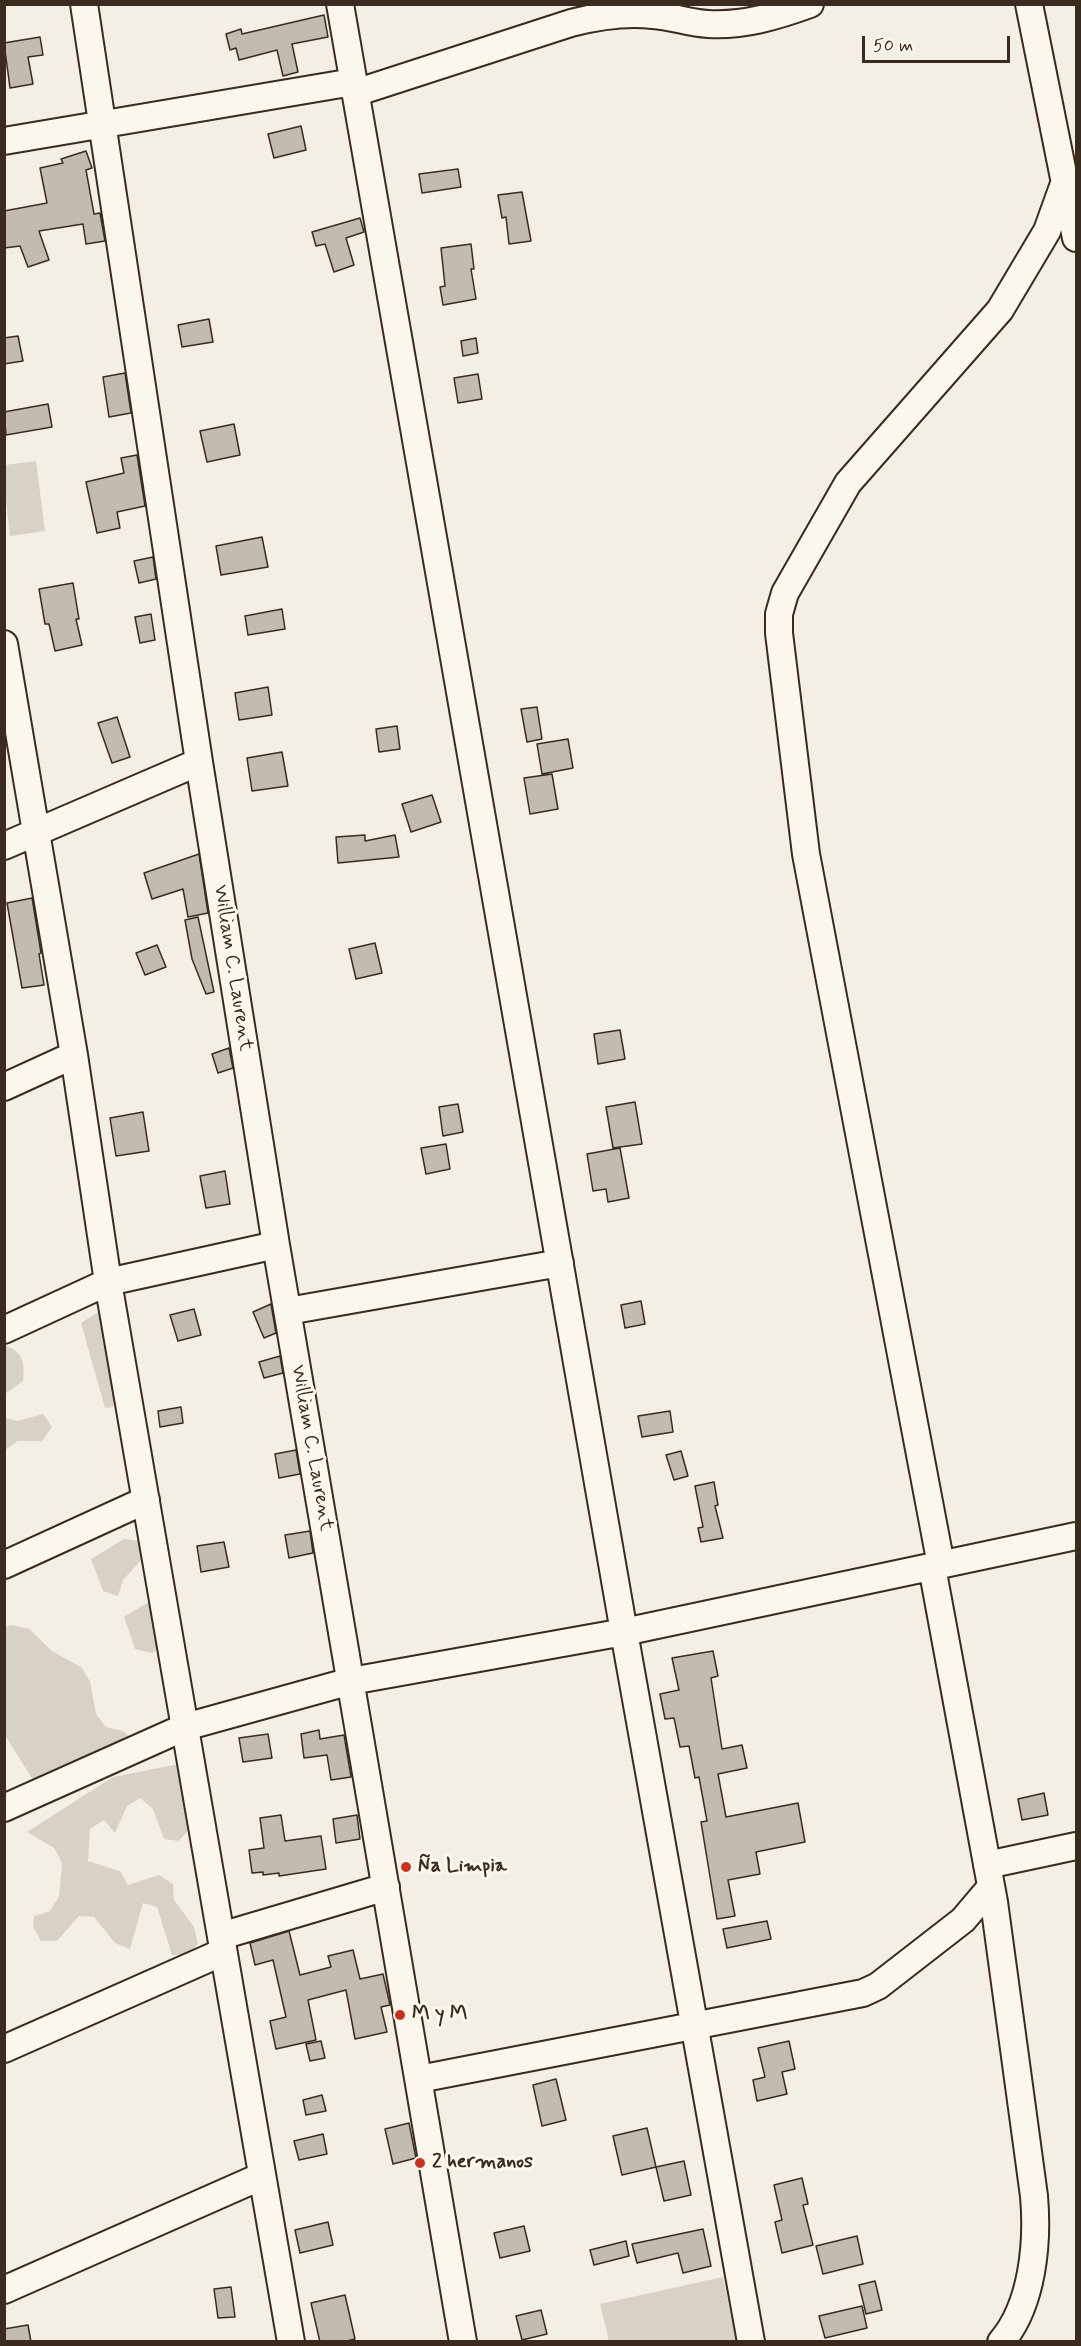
<!DOCTYPE html>
<meta charset="utf-8">
<style>
body{margin:0}
#map{position:relative;width:1081px;height:2346px;overflow:hidden;background:#f3efe4;font-family:Mynerve,sans-serif}
canvas{display:block}
.frame{position:absolute;inset:0;border:6px solid #3b2a1e;pointer-events:none}
.scale{position:absolute;left:862px;top:36px;width:148px;height:27px;box-sizing:border-box;border:3px solid #3b2a1e;border-top:0;padding-left:8px;font-size:18px;line-height:21px;white-space:nowrap;color:#3b2a1e;-webkit-text-stroke:4px #fbf7ec;paint-order:stroke}
</style>
<div id="map">
<canvas width="1081" height="2346"></canvas>
<div class="frame"></div>
<div class="scale">50 m</div>
</div>
<script>
const ctx = document.querySelector('canvas').getContext('2d');
ctx.lineJoin = 'round';
function fillPath(path, color) {
  ctx.fillStyle = color;
  ctx.fill(path, 'evenodd');
}
function strokePath(path, color, width, dash) {
  ctx.strokeStyle = color;
  ctx.lineWidth = width;
  ctx.lineCap = dash ? 'butt' : 'round';
  ctx.setLineDash(dash || []);
  ctx.stroke(path);
}
function write(font, color, halo, rows, align = 'center') {
  ctx.font = font + ' Mynerve,sans-serif';
  ctx.lineWidth = 6;
  ctx.setLineDash([]);
  ctx.textBaseline = 'middle';
  ctx.strokeStyle = halo;
  ctx.fillStyle = color;
  for (const [text, x, y, turn = 0] of rows) {
    ctx.save();
    ctx.translate(x, y);
    ctx.rotate((+turn || 0) * Math.PI / 180);
    ctx.textAlign = isNaN(turn) ? turn : align;
    if (halo) ctx.strokeText(text, 0, 0);
    ctx.fillText(text, 0, 0);
    ctx.restore();
  }
}
fillPath(new Path2D(`
 M 36,461 L 45,531 L 10,536 L 5,491 L 5,465 Z
 M 105,1308 L 124,1339 L 113,1407 L 105,1408 L 81,1323 Z
 M 4,1345 C 23,1351 25,1363 23,1381 L 5,1394 Z
 M 43,1414 L 52,1427 L 42,1441 L 18,1441 L 5,1450 L 5,1418 L 18,1421 Z
 M 124,1539 L 141,1541 L 144,1557 L 123,1580 L 118,1596 L 103,1591 L 91,1559 Z
 M 147,1603 L 163,1611 L 167,1646 L 151,1653 L 135,1649 L 124,1617 Z
 M 12,1625 L 29,1629 L 52,1651 L 81,1667 L 90,1681 L 96,1714 L 106,1727 L 123,1731 L 135,1741 L 46,1786 L 31,1777 L 5,1735 L 4,1627 Z
 M 179,1764 L 190,1828 L 179,1841 L 164,1839 L 153,1809 L 140,1798 L 127,1806 L 115,1833 L 104,1820 L 90,1829 L 88,1861 L 120,1871 L 128,1885 L 159,1875 L 173,1884 L 174,1900 L 194,1927 L 198,1944 L 187,1955 L 172,1955 L 157,1907 L 143,1903 L 130,1949 L 115,1943 L 94,1917 L 79,1916 L 57,1941 L 41,1941 L 33,1927 L 34,1916 L 50,1911 L 59,1897 L 62,1863 L 54,1848 L 27,1832 L 113,1777 Z
 M 723,2277 L 736,2341 L 609,2341 L 600,2304 Z`), '#d8d1c6');
const building = new Path2D(`
 M 324,15 L 328,37 L 292,44 L 298,72 L 283,76 L 277,50 L 239,60 L 236,48 L 230,50 L 226,34 L 241,29 L 242,34 Z
 M 40,37 L 43,55 L 28,57 L 33,84 L 10,88 L 4,43 Z
 M 301,126 L 306,150 L 274,158 L 268,134 Z
 M 86,151 L 92,168 L 86,170 L 94,214 L 100,213 L 105,241 L 86,244 L 83,224 L 39,231 L 49,260 L 28,267 L 20,246 L 4,248 L 4,211 L 47,203 L 40,168 L 63,163 L 61,159 Z
 M 458,169 L 461,187 L 422,193 L 419,174 Z
 M 522,192 L 531,241 L 509,244 L 506,217 L 502,218 L 498,195 Z
 M 360,218 L 364,232 L 346,238 L 354,265 L 334,272 L 325,244 L 316,246 L 312,232 Z
 M 471,244 L 474,269 L 471,269 L 476,299 L 443,305 L 440,287 L 445,286 L 441,248 Z
 M 209,319 L 213,342 L 182,347 L 178,325 Z
 M 18,336 L 23,361 L 4,364 L 4,338 Z
 M 476,338 L 478,353 L 463,356 L 461,341 Z
 M 125,373 L 131,413 L 109,417 L 103,377 Z
 M 478,374 L 482,399 L 458,403 L 454,378 Z
 M 48,404 L 52,427 L 6,435 L 4,412 Z
 M 234,424 L 240,455 L 207,462 L 200,431 Z
 M 137,455 L 145,506 L 117,512 L 120,528 L 97,533 L 86,482 L 124,473 L 121,458 Z
 M 262,537 L 268,567 L 221,575 L 216,546 Z
 M 153,557 L 156,579 L 139,583 L 134,561 Z
 M 73,583 L 79,619 L 76,619 L 82,645 L 55,651 L 49,624 L 45,624 L 39,589 Z
 M 282,609 L 285,629 L 248,635 L 245,616 Z
 M 151,614 L 155,640 L 140,643 L 135,617 Z
 M 268,687 L 272,715 L 239,720 L 235,693 Z
 M 537,707 L 542,739 L 527,742 L 521,709 Z
 M 117,717 L 130,757 L 112,763 L 98,723 Z
 M 397,726 L 400,749 L 379,752 L 376,729 Z
 M 568,739 L 573,768 L 542,774 L 537,744 Z
 M 282,752 L 288,786 L 252,791 L 247,758 Z
 M 552,774 L 558,809 L 530,814 L 524,778 Z
 M 432,795 L 441,822 L 411,832 L 402,804 Z
 M 365,835 L 365,841 L 395,835 L 399,857 L 338,863 L 336,837 Z
 M 199,854 L 208,913 L 188,917 L 183,889 L 152,899 L 144,873 Z
 M 32,898 L 41,953 L 39,954 L 44,985 L 22,988 L 7,903 Z
 M 198,917 L 214,992 L 206,994 L 192,959 L 185,920 Z
 M 375,943 L 382,973 L 356,979 L 349,949 Z
 M 157,945 L 166,967 L 145,975 L 136,953 Z
 M 620,1030 L 625,1059 L 598,1064 L 594,1034 Z
 M 229,1048 L 233,1068 L 218,1073 L 212,1054 Z
 M 635,1102 L 642,1144 L 613,1148 L 606,1107 Z
 M 458,1104 L 463,1132 L 443,1136 L 439,1107 Z
 M 143,1112 L 149,1151 L 116,1156 L 110,1118 Z
 M 446,1144 L 450,1169 L 426,1174 L 421,1148 Z
 M 620,1148 L 629,1198 L 608,1202 L 606,1189 L 593,1191 L 587,1154 Z
 M 225,1171 L 230,1204 L 206,1208 L 200,1176 Z
 M 641,1301 L 645,1324 L 625,1328 L 621,1305 Z
 M 271,1304 L 276,1333 L 264,1338 L 253,1312 Z
 M 194,1309 L 201,1335 L 178,1341 L 170,1315 Z
 M 280,1356 L 283,1373 L 264,1378 L 259,1362 Z
 M 181,1407 L 183,1423 L 160,1427 L 158,1411 Z
 M 670,1411 L 673,1432 L 642,1437 L 638,1416 Z
 M 296,1450 L 300,1474 L 279,1478 L 275,1454 Z
 M 681,1451 L 688,1476 L 674,1480 L 666,1455 Z
 M 714,1482 L 718,1505 L 715,1506 L 723,1538 L 701,1542 L 698,1528 L 703,1527 L 695,1486 Z
 M 310,1531 L 313,1553 L 289,1558 L 285,1535 Z
 M 224,1542 L 229,1567 L 201,1572 L 197,1546 Z
 M 713,1651 L 718,1676 L 711,1678 L 722,1749 L 742,1745 L 747,1768 L 718,1774 L 726,1817 L 798,1803 L 805,1842 L 756,1852 L 760,1874 L 728,1880 L 735,1916 L 717,1919 L 701,1822 L 707,1821 L 699,1777 L 695,1778 L 689,1746 L 680,1747 L 674,1718 L 665,1719 L 660,1694 L 679,1690 L 672,1658 Z
 M 319,1730 L 320,1739 L 344,1735 L 351,1777 L 331,1780 L 327,1755 L 304,1758 L 301,1734 Z
 M 268,1734 L 272,1758 L 243,1762 L 239,1738 Z
 M 1044,1793 L 1048,1815 L 1022,1820 L 1018,1799 Z
 M 281,1815 L 285,1841 L 321,1836 L 326,1869 L 279,1876 L 279,1873 L 263,1875 L 263,1872 L 252,1873 L 249,1850 L 264,1848 L 260,1818 Z
 M 357,1815 L 360,1839 L 336,1843 L 333,1819 Z
 M 767,1921 L 771,1939 L 727,1948 L 723,1929 Z
 M 289,1931 L 300,1975 L 331,1967 L 328,1956 L 353,1950 L 360,1979 L 383,1974 L 390,2005 L 381,2007 L 387,2032 L 355,2039 L 346,1990 L 308,2000 L 316,2040 L 276,2049 L 270,2021 L 286,2017 L 273,1960 L 255,1965 L 250,1943 Z
 M 321,2041 L 325,2058 L 310,2061 L 306,2044 Z
 M 789,2041 L 795,2069 L 782,2072 L 787,2094 L 757,2101 L 753,2080 L 765,2077 L 758,2048 Z
 M 556,2079 L 566,2120 L 542,2126 L 533,2085 Z
 M 322,2095 L 326,2111 L 306,2115 L 303,2100 Z
 M 409,2123 L 416,2158 L 393,2164 L 385,2129 Z
 M 647,2128 L 656,2167 L 622,2175 L 613,2136 Z
 M 323,2134 L 327,2154 L 299,2160 L 294,2141 Z
 M 684,2161 L 691,2195 L 664,2201 L 656,2167 Z
 M 802,2178 L 808,2204 L 803,2205 L 813,2245 L 782,2253 L 775,2222 L 782,2220 L 774,2185 Z
 M 328,2222 L 333,2245 L 300,2253 L 295,2230 Z
 M 524,2226 L 530,2251 L 500,2258 L 494,2233 Z
 M 703,2229 L 711,2266 L 683,2273 L 678,2253 L 637,2263 L 632,2244 Z
 M 857,2236 L 863,2264 L 823,2274 L 816,2246 Z
 M 626,2241 L 629,2256 L 594,2265 L 590,2250 Z
 M 875,2281 L 882,2310 L 866,2314 L 859,2285 Z
 M 231,2287 L 235,2317 L 218,2318 L 214,2289 Z
 M 345,2295 L 355,2339 L 343,2342 L 320,2342 L 311,2303 Z
 M 862,2306 L 867,2328 L 825,2338 L 819,2316 Z
 M 541,2310 L 547,2334 L 522,2340 L 516,2316 Z
 M 28,2325 L 31,2342 L 4,2342 L 4,2329 Z`);
fillPath(building, '#c3bbb0');
strokePath(building, '#3b2a1e', 1.5);
const minor = new Path2D(`
 M 84,4 L 199,762 L 276,1245 L 463,2342
 M 340,4 L 624,1632 L 751,2342
 M 1029,4 L 1076,238
 M 355,93 L 571,23 C 598,16 625,12 653,15 C 671,16 689,23 708,24 C 744,26 777,16 810,4
 M 4,141 L 353,82
 M 4,644 L 74,1055 L 108,1282 L 291,2342
 M 4,846 L 199,762
 M 4,1087 L 74,1055
 M 288,1311 L 560,1263
 M 4,1330 L 108,1282 L 276,1245
 M 4,1565 L 146,1500
 M 941,1565 L 806,854 L 779,633 L 779,614 L 785,593 L 848,483 L 1000,310 L 1047,231 L 1065,181
 M 932,1567 L 994,1902 L 1034,2196 C 1038,2242 1033,2305 1001,2342
 M 4,1808 L 185,1727 L 351,1681 L 624,1632 L 1076,1536
 M 987,1865 L 1076,1846
 M 221,1936 L 386,1887
 M 4,2049 L 223,1952
 M 419,2079 L 863,1993 L 878,1986 L 963,1920 L 991,1887
 M 4,2290 L 262,2176`);
strokePath(minor, '#3b2a1e', 30);
strokePath(minor, '#fbf7ec', 26);
for (const [x, y, r, color] of [
 [406,1867,6,"#c8321e"],
 [400,2015,6,"#c8321e"],
 [420,2163,6,"#c8321e"]
]) {
  const dot = new Path2D();
  dot.arc(x, y, r, 0, 2 * Math.PI);
  ctx.fillStyle = color;
  ctx.fill(dot);
  strokePath(dot, '#fbf7ec', 2);
}
write('20px', '#3b2a1e', '#fbf7ec', [
 ["William C. Laurent",232,968,81],
 ["William C. Laurent",311,1448,80]
]);
write('bold 20px', '#3b2a1e', '#fbf7ec', [
 ["Ña Limpia",418,1867],
 ["M y M",412,2015],
 ["2 hermanos",432,2163]
], 'left');
</script>
